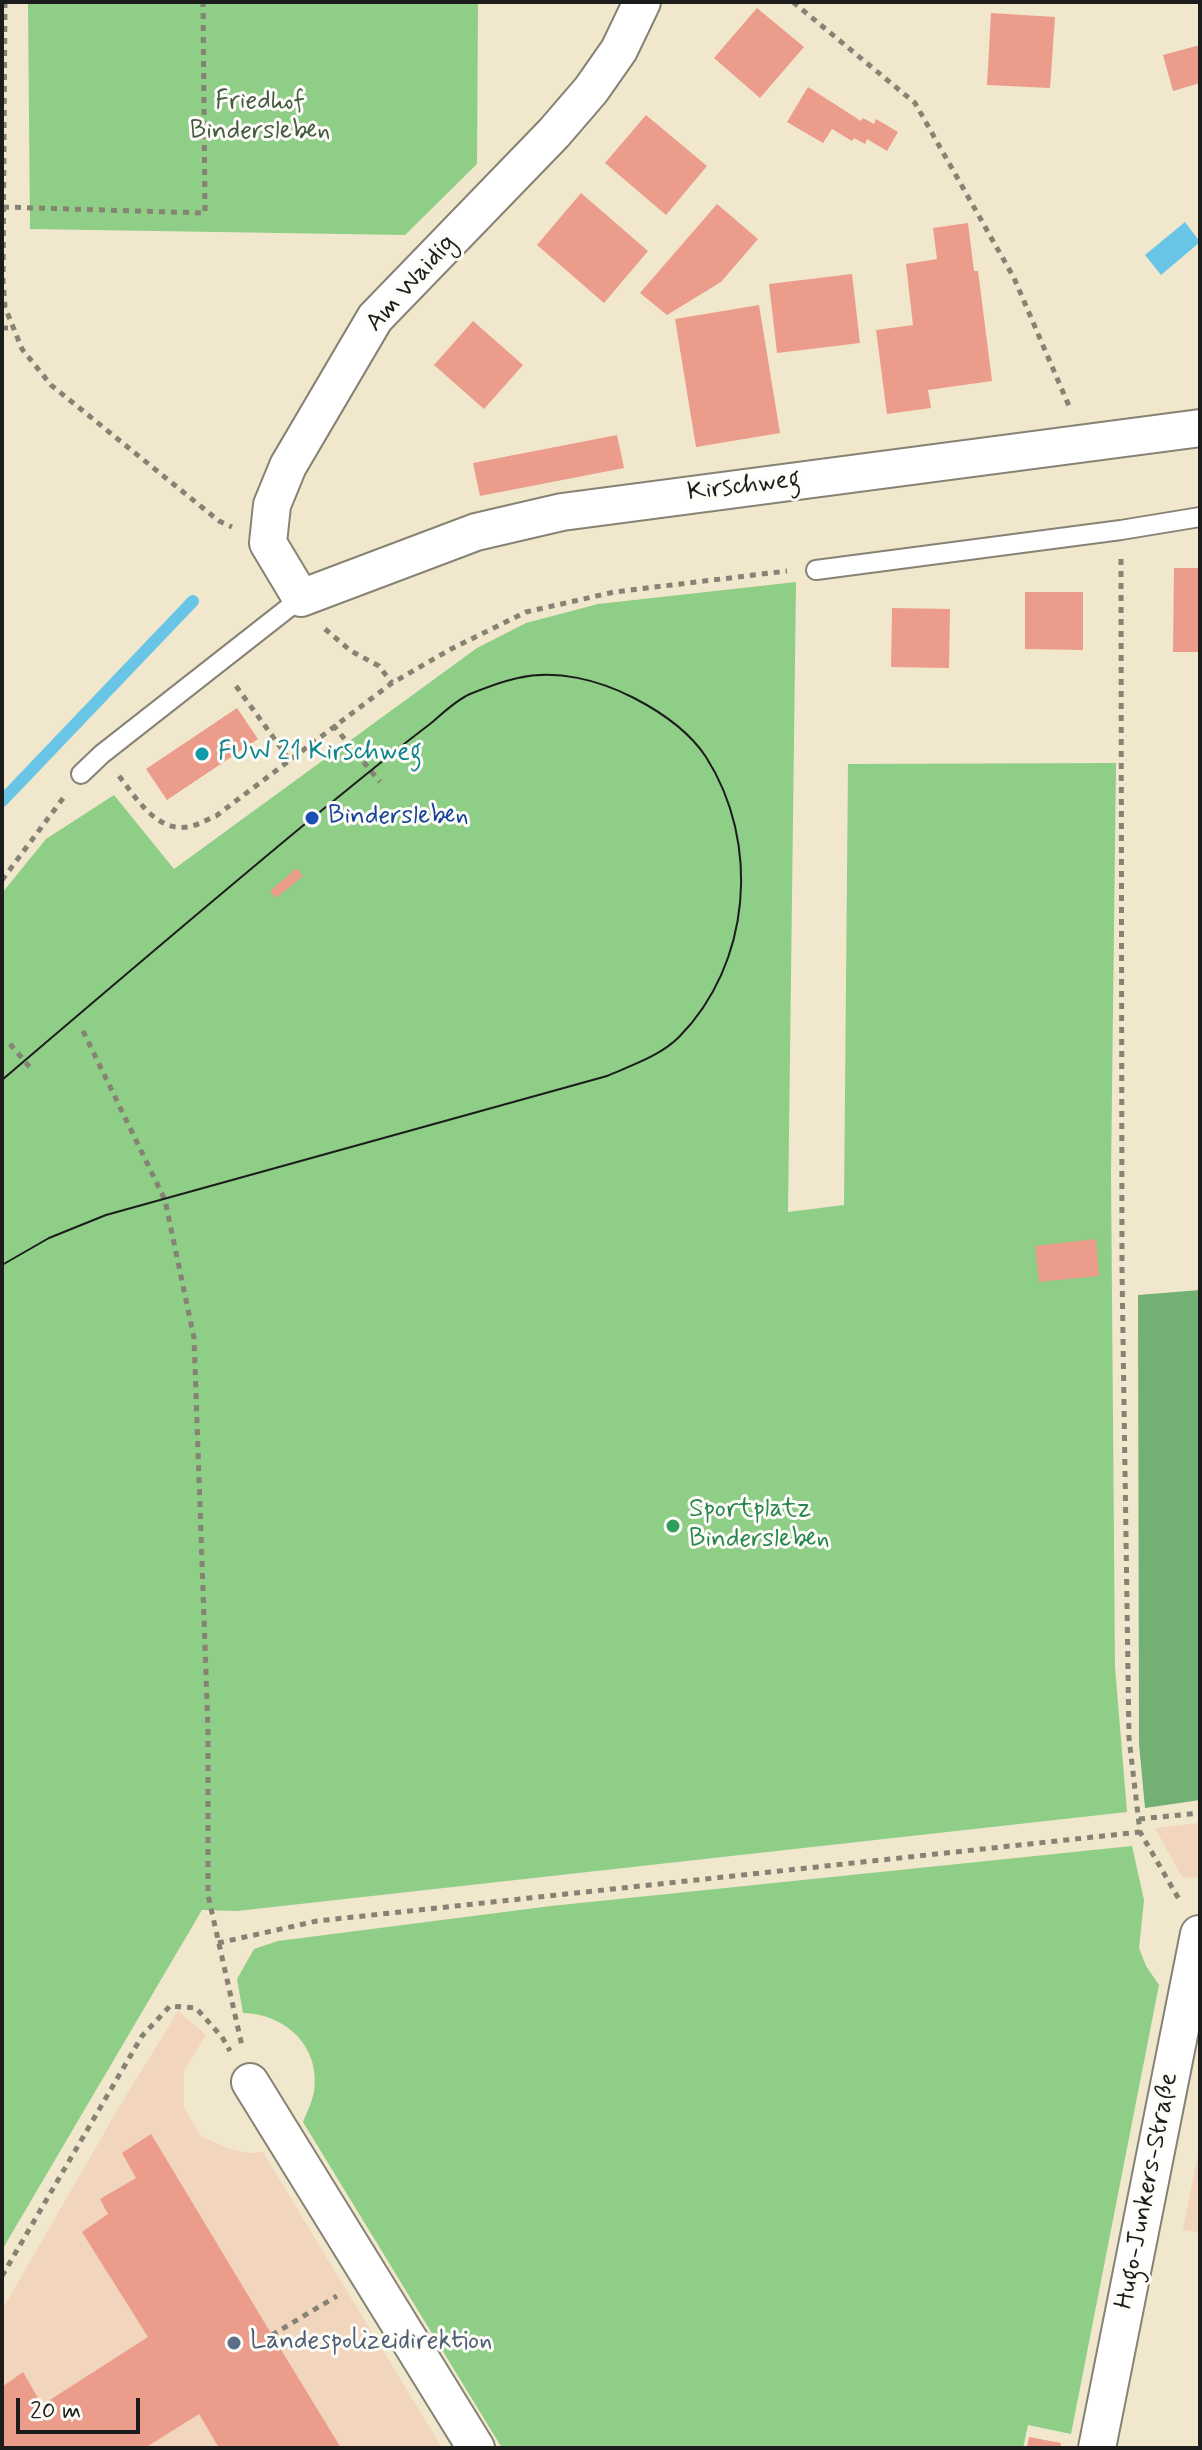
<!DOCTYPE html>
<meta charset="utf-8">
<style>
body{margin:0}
#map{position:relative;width:1202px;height:2450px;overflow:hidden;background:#f1e7cd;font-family:Mynerve,sans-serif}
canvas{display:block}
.frame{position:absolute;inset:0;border:4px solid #1c1c1c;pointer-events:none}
.scale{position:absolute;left:16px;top:2398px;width:124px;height:36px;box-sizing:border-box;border:4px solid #1c1c1c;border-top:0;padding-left:10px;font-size:24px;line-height:28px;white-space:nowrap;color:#1c1c1c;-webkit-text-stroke:6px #fdfcf7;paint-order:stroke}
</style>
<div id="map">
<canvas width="1202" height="2450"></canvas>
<div class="frame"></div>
<div class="scale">20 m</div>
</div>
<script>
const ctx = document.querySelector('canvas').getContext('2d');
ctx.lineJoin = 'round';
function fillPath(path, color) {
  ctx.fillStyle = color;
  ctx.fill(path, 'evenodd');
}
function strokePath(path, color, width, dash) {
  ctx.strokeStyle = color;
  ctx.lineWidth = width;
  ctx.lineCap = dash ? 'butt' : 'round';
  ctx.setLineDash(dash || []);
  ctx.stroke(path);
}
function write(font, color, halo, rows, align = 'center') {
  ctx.font = font + ' Mynerve,sans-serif';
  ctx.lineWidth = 6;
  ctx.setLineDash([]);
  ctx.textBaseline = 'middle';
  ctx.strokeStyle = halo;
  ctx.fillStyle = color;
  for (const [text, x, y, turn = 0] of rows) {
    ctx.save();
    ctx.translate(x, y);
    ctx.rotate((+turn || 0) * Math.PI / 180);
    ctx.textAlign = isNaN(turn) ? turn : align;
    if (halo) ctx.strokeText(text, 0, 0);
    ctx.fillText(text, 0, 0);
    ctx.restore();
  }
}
fillPath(new Path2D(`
 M 1200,1823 L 1200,1878 L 1182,1877 L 1155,1828 Z
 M 178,2011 L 206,2035 L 184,2071 L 184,2108 L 201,2136 L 226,2148 L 250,2153 L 263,2152 L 442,2448 L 2,2448 L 2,2310 L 118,2109 Z
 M 1200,2143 L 1200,2233 L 1183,2230 Z`), '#f2d5bd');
fillPath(new Path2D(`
 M 28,2 L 478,2 L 477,164 L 405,235 L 30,229 Z
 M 796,582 L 788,1212 L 844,1205 L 848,764 L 1116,763 L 1111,1174 L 1115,1667 L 1127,1812 L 237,1911 L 202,1910 L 2,2250 L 2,893 L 46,839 L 114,795 L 174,869 L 477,648 L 526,623 L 598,604 Z
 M 1132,1846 L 1144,1900 L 1139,1948 L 1146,1966 L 1159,1985 L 1071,2434 L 1028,2425 L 1023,2448 L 502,2448 L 303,2122 C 307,2112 312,2102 314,2092 C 321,2047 286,2014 243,2013 L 237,1979 L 254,1949 L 278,1941 L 551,1906 Z`), '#8ece86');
fillPath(new Path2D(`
 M 1200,1290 L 1200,1800 L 1145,1808 L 1139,1744 L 1138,1295 Z`), '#72b173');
fillPath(new Path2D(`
 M 1185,222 L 1200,242 L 1161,275 L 1145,255 Z`), '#68c5e6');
strokePath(new Path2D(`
 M 2,801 L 193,601`), '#68c5e6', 12);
fillPath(new Path2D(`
 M 757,8 L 804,47 L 760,98 L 714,58 Z
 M 991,13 L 1055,17 L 1050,88 L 987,85 Z
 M 1200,45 L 1200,83 L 1173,91 L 1163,55 Z
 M 808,87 L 861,121 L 863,118 L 874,124 L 876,119 L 898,132 L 887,151 L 867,139 L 865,144 L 854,138 L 852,141 L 832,129 L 823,143 L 787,122 Z
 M 646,115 L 707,166 L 666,215 L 605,163 Z
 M 581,193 L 648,251 L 604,303 L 537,245 Z
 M 717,204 L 758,239 L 721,282 L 667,315 L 640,293 Z
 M 968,223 L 974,271 L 978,271 L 992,381 L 928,390 L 931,408 L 887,414 L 876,330 L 913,325 L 906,264 L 937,259 L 933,228 Z
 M 852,274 L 860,343 L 777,353 L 769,284 Z
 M 759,305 L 780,433 L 696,447 L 675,319 Z
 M 473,321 L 523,365 L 484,409 L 434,365 Z
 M 617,435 L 624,468 L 480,496 L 473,463 Z
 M 1174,568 L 1200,568 L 1200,652 L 1173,652 Z
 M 1025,592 L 1083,592 L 1083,650 L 1025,649 Z
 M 892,608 L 950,609 L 949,668 L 891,667 Z
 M 237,708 L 258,739 L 167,800 L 146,769 Z
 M 297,868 L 303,876 L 276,898 L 270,891 Z
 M 1096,1239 L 1099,1276 L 1039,1282 L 1035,1246 Z
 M 151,2134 L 272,2335 L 341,2448 L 219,2448 L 199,2414 L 145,2448 L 2,2448 L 2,2387 L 23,2372 L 42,2405 L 148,2337 L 82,2232 L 108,2214 L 100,2199 L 136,2178 L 122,2153 Z
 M 1029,2437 L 1061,2443 L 1060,2448 L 1027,2448 Z`), '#eb9c8a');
const lane = new Path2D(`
 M 816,570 L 1121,530 L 1200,517
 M 81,774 L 102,754 L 301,598`);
const street = new Path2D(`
 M 642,2 L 619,50 L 591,90 L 554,133 L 375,318 L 288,466 L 272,505 L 268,543 L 301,598 L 476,532 L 562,512 L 1200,428
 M 250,2082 L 476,2448
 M 1097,2448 L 1199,1934`);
strokePath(lane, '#868274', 22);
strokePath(street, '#868274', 40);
strokePath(new Path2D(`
 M 5,2 L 3,281 L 5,307 L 22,349 L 51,385 L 219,521 L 232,527
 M 793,2 L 915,103 L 1014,278 L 1069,406
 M 3,207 L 205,213 L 203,2
 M 2,328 L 14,328
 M 1121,559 L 1122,1269 L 1129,1738 L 1140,1832 L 1180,1901
 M 325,629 L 351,651 L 379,666 L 392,683
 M 236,686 L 289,759
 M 333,725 L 380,782
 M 119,776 C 137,799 158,835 192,826 C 200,824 208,819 216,816 L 392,683 L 451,649 L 526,612 L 614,592 L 787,571
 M 2,880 L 64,797
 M 83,1031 L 165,1200 L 194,1338 L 208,1730 L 208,1895 L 242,2046
 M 10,1044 L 33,1071
 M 1139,1819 L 1200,1813
 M 218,1943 L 317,1921 L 1140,1832
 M 2,2276 L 142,2036 L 170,2006 L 196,2008 L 222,2037 L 230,2051
 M 272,2335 L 337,2296`), '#868274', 5, [6, 6]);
strokePath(lane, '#fff', 18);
strokePath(street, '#fff', 36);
strokePath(new Path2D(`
 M 2,1080 C 105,992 207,905 311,819 C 351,787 389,755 430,724 C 442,714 456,700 470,694 C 485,688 503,681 518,678 C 557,669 599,680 634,698 C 661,712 689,731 706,757 C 761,843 751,964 679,1037 C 660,1056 632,1065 607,1076 L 106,1215 L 49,1238 L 2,1265`), '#1c1c1c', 2);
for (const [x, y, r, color] of [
 [202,754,8,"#0f9aa8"],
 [312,818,8,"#1a4fb4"],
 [673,1526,8,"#2e9e5b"],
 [234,2343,8,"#5c6f8a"]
]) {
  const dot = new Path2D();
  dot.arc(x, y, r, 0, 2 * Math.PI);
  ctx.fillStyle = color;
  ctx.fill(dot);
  strokePath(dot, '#fdfcf7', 3);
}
write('26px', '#445a41', '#fdfcf7', [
 ["Friedhof",260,103],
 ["Bindersleben",260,133]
]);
write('26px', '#1c1c1c', '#fdfcf7', [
 ["Am Waidig",412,284,-48],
 ["Kirschweg",744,487,-7],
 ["Hugo-Junkers-Straße",1148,2191,-79]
]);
write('26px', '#0d838f', '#fdfcf7', [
 ["FUW 21 Kirschweg",218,754]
], 'left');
write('26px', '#164399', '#fdfcf7', [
 ["Bindersleben",328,818]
], 'left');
write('26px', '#27864d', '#fdfcf7', [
 ["Sportplatz",689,1511],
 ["Bindersleben",689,1541]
], 'left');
write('26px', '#4e5e75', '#fdfcf7', [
 ["Landespolizeidirektion",250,2343]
], 'left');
</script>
